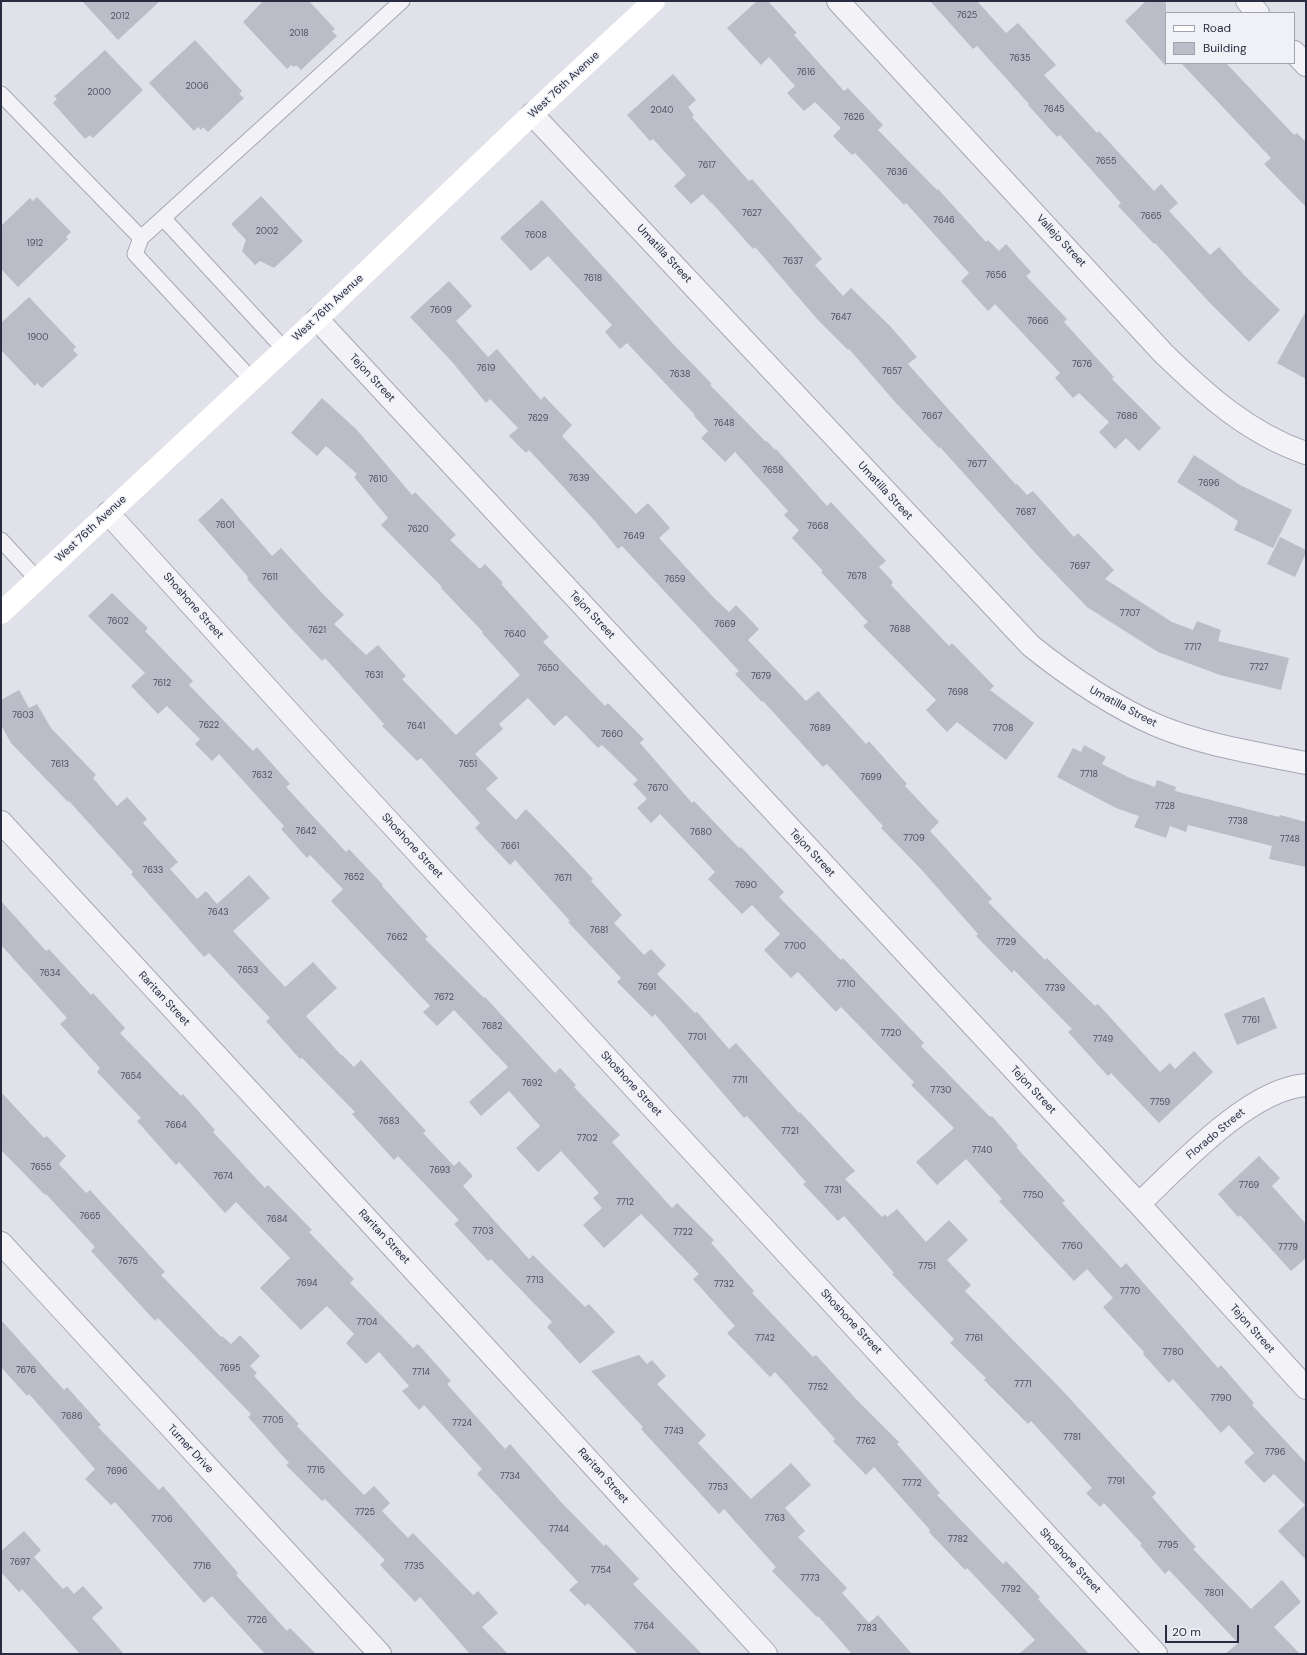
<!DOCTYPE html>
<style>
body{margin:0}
#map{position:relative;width:1307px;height:1655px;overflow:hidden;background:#e0e1e9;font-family:"DM Sans",sans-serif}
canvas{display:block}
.frame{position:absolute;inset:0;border:2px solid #292c40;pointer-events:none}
.legend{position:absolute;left:1165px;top:12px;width:130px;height:52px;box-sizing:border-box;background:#f0f1f6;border:1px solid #a0a2ad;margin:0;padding:5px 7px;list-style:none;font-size:12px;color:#292c40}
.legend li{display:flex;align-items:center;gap:8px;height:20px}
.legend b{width:20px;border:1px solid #a0a2ad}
.scale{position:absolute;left:1165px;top:1625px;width:74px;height:18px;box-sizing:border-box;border:2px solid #292c40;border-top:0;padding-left:5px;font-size:12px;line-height:14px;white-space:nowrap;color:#292c40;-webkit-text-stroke:3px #f0f1f6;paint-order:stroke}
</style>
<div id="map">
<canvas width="1307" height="1655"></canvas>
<div class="frame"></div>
<ul class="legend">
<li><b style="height:5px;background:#fff"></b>Road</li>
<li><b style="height:11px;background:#babcc8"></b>Building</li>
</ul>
<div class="scale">20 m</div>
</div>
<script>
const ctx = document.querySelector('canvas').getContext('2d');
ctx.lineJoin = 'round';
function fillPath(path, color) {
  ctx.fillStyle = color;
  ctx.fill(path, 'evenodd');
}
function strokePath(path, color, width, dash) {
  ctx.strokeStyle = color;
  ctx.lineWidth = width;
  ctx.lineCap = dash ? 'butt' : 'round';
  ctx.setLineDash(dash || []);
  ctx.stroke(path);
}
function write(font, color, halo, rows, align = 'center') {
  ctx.font = font + ' "DM Sans",sans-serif';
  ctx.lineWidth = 3;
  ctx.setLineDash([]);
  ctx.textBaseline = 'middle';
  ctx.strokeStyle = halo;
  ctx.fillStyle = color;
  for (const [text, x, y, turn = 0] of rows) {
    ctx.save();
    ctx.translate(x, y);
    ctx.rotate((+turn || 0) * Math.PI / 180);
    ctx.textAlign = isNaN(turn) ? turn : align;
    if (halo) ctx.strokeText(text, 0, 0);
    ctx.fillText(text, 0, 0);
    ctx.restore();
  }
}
fillPath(new Path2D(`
 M 82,1 L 160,1 L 118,40 Z
 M 263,1 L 309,1 L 335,29 L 332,31 L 337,36 L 301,70 L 296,65 L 294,67 L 291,65 L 287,69 L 243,22 Z
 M 757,1 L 768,1 L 797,33 L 794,35 L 844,91 L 848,88 L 883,125 L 878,130 L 937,190 L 938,189 L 986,242 L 988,240 L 999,251 L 1006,244 L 1031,272 L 1026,276 L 1067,319 L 1064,322 L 1114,377 L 1112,379 L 1161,428 L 1139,451 L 1126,438 L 1115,449 L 1099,432 L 1109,422 L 1079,393 L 1073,398 L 1055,378 L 1060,373 L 995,304 L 988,311 L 961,281 L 969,273 L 906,203 L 904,205 L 855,153 L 852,155 L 833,136 L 841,128 L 815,102 L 804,111 L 787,93 L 795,86 L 769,57 L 761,65 L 727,28 Z
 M 930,1 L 977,1 L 1006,33 L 1018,23 L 1056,65 L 1044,75 L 1097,133 L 1099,131 L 1154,191 L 1161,184 L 1178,203 L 1169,211 L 1210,255 L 1219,247 L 1244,275 L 1280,310 L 1249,342 L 1209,302 L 1155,243 L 1154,244 L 1118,206 L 1121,203 L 1060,135 L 1057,137 L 1028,105 L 1029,104 L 977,46 L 973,49 Z
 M 1146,1 L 1166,1 L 1166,66 L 1125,21 Z
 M 195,40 L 242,91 L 239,94 L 244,98 L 208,132 L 203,127 L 201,130 L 198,127 L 194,131 L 149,83 Z
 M 105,50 L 143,90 L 93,138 L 90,135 L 85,139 L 53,103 L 57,99 L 54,96 L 57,94 Z
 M 1181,63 L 1226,63 L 1294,135 L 1297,133 L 1306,142 L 1306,207 L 1264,164 L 1271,158 Z
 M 673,74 L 696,100 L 688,107 L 694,115 L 692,117 L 749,181 L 752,179 L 822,259 L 815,265 L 843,296 L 851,288 L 890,326 L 917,357 L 908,364 L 1016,485 L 1017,484 L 1027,495 L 1033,491 L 1074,537 L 1078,533 L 1114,570 L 1105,579 L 1172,622 L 1193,630 L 1197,621 L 1221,630 L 1218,641 L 1289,658 L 1281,690 L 1220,675 L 1158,652 L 1087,607 L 1038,556 L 940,447 L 939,448 L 896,403 L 849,349 L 848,350 L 818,320 L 755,247 L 753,249 L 712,203 L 711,203 L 703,194 L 691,204 L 674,186 L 686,175 L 653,139 L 650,141 L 627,115 Z
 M 261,196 L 303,241 L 274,268 L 260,261 L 255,265 L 242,251 L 246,240 L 231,224 Z
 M 37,197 L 71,232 L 66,237 L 68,239 L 18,287 L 1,269 L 1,226 L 30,198 L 33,201 Z
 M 542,200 L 673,344 L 712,384 L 710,385 L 766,442 L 767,441 L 775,450 L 776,449 L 827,506 L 831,502 L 886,561 L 879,567 L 893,582 L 891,585 L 949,646 L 952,643 L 994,686 L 990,690 L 1034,723 L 1006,760 L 957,722 L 947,732 L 926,710 L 936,700 L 863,626 L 868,622 L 821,572 L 823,571 L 792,538 L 799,530 L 784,515 L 788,511 L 735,452 L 725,462 L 701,438 L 708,431 L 694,416 L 695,415 L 627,343 L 620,349 L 605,332 L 612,325 L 548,256 L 531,271 L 500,238 Z
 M 449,281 L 472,306 L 456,321 L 488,357 L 497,349 L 541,400 L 544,396 L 572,425 L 562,436 L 636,514 L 648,503 L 670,528 L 659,538 L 714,598 L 729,612 L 736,605 L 759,629 L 748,640 L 806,701 L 818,691 L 866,744 L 869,741 L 907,784 L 905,786 L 939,822 L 930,831 L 992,899 L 988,902 L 1045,960 L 1047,958 L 1095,1006 L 1098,1004 L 1160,1072 L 1170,1063 L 1175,1069 L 1194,1051 L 1213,1072 L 1159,1123 L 1111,1073 L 1108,1076 L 1068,1032 L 1072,1029 L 1014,970 L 1012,973 L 976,936 L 978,934 L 920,868 L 881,828 L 883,826 L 827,764 L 823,767 L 763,701 L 762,702 L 735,674 L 739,671 L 622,546 L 618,549 L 594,520 L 529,450 L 526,453 L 509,436 L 518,428 L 490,399 L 486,403 L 453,363 L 410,317 Z
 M 29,297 L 76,347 L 73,350 L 78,355 L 42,388 L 37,383 L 35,386 L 1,350 L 1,323 Z
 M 1306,311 L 1306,379 L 1277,363 Z
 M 322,398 L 357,430 L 412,495 L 415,492 L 456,535 L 450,540 L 480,569 L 485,564 L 503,583 L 501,584 L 549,637 L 543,642 L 605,706 L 608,703 L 644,739 L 640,743 L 692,803 L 694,801 L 739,848 L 741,847 L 784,892 L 779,897 L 841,960 L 843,958 L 924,1043 L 921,1046 L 990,1117 L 992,1116 L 1018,1146 L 1016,1147 L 1065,1201 L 1062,1203 L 1121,1268 L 1126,1263 L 1218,1368 L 1221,1365 L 1254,1403 L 1252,1405 L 1306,1463 L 1306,1560 L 1278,1531 L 1305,1505 L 1274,1474 L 1264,1483 L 1244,1462 L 1254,1453 L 1229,1425 L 1221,1433 L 1173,1379 L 1169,1383 L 1143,1354 L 1144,1352 L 1103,1307 L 1113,1298 L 1087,1269 L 1074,1281 L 999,1201 L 1002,1199 L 966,1159 L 937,1185 L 916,1162 L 954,1128 L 911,1085 L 914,1082 L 841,1007 L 836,1012 L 798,972 L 791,978 L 764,950 L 780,934 L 752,905 L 742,914 L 708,879 L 715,872 L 660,814 L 651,823 L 637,808 L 647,799 L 633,784 L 638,780 L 602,745 L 598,748 L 566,715 L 554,726 L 528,698 L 499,724 L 503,729 L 475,754 L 498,778 L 486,789 L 516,820 L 526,809 L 566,850 L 593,879 L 591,881 L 622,915 L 614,923 L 644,955 L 651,949 L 666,965 L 657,974 L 695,1013 L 697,1012 L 729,1049 L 736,1043 L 799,1113 L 800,1112 L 855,1171 L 845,1179 L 882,1217 L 885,1214 L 887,1217 L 897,1209 L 926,1242 L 949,1220 L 968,1240 L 947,1260 L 971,1285 L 965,1291 L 1062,1390 L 1156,1493 L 1152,1497 L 1196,1547 L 1193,1549 L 1251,1609 L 1282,1580 L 1301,1602 L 1274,1627 L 1300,1654 L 1225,1654 L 1238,1643 L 1169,1570 L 1165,1574 L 1140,1545 L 1142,1544 L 1104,1503 L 1100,1507 L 1086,1493 L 1092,1488 L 1082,1477 L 1031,1421 L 1028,1424 L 984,1380 L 986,1378 L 950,1343 L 954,1339 L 892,1274 L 894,1273 L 844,1216 L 838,1221 L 803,1184 L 806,1182 L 747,1116 L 744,1118 L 655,1014 L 652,1017 L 617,982 L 621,978 L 568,922 L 570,921 L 515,860 L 510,865 L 475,828 L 480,823 L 421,758 L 417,761 L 382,726 L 384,724 L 325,658 L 322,661 L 288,625 L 247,579 L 248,577 L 198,520 L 222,498 L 272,556 L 281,548 L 321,592 L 344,615 L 334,624 L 366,655 L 378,645 L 406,676 L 402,679 L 456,735 L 520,675 L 482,633 L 483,632 L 441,588 L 442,587 L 381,525 L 388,518 L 354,477 L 357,474 L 326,446 L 317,456 L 291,433 Z
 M 1194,455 L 1240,485 L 1292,510 L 1273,548 L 1234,530 L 1238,521 L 1177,482 Z
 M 1280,537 L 1306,550 L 1306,553 L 1295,577 L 1267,564 Z
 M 112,593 L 148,628 L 145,631 L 193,681 L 189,685 L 253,751 L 257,747 L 290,784 L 286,787 L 346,852 L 349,849 L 383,885 L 382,886 L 428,937 L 425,939 L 484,998 L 485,997 L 555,1073 L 560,1068 L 576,1085 L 574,1087 L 620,1135 L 612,1142 L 672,1208 L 677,1203 L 714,1240 L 711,1243 L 754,1291 L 752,1293 L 813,1357 L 816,1355 L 855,1398 L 899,1442 L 897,1444 L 940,1493 L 937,1495 L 1003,1564 L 1006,1561 L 1040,1597 L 1038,1599 L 1089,1654 L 1019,1654 L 1035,1640 L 967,1568 L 965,1570 L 929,1532 L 930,1530 L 874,1467 L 866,1475 L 833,1441 L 835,1439 L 775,1372 L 770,1377 L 727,1333 L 735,1326 L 693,1279 L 699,1274 L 641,1214 L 604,1248 L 583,1225 L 602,1208 L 593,1198 L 599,1193 L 561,1151 L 538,1172 L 516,1148 L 540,1126 L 509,1091 L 481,1116 L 469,1102 L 508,1067 L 454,1010 L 437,1026 L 423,1012 L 430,1006 L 331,901 L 343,889 L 310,855 L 307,858 L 281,829 L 284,826 L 219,754 L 212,761 L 195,744 L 200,739 L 167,706 L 158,714 L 131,686 L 145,673 L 88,616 Z
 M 19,690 L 29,708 L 37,704 L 51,728 L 96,775 L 93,778 L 117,806 L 127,797 L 147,819 L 143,823 L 178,862 L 170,869 L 197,899 L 206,891 L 217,904 L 249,875 L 270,898 L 233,931 L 285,987 L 313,962 L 337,988 L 306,1016 L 341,1055 L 342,1055 L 354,1067 L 361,1060 L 426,1131 L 423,1133 L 454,1166 L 459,1161 L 473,1176 L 463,1186 L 529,1259 L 533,1255 L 585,1307 L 589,1304 L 615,1332 L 580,1364 L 547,1327 L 552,1322 L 491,1259 L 488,1261 L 454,1224 L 459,1220 L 398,1156 L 394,1160 L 352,1114 L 355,1112 L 302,1058 L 300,1059 L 266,1021 L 270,1018 L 209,953 L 204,957 L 131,874 L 133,872 L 69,801 L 68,802 L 11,743 L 1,725 L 1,700 Z
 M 1084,745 L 1106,757 L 1102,764 L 1130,778 L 1155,787 L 1157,780 L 1176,787 L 1175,791 L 1279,817 L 1280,815 L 1306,822 L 1306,867 L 1269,859 L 1272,846 L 1188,825 L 1186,832 L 1170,826 L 1166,838 L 1134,827 L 1139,816 L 1116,808 L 1057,777 L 1073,748 L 1081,752 Z
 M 1,901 L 46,951 L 49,949 L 91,995 L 93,993 L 125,1028 L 120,1033 L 181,1096 L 183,1094 L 215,1130 L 213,1132 L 265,1188 L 268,1185 L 312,1230 L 309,1232 L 354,1279 L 350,1283 L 413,1348 L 418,1344 L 451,1381 L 447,1384 L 505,1449 L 510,1444 L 561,1502 L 604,1546 L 606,1544 L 639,1579 L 633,1584 L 702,1654 L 638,1654 L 588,1603 L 585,1606 L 569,1590 L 578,1582 L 477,1474 L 482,1469 L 424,1405 L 419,1410 L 402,1391 L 409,1386 L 379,1352 L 366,1364 L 346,1343 L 354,1334 L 327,1306 L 301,1330 L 260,1288 L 290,1258 L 236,1202 L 225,1213 L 179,1162 L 176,1165 L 137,1121 L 141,1118 L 97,1072 L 100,1068 L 60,1024 L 67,1018 L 1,945 Z
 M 1264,997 L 1277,1028 L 1237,1045 L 1224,1014 Z
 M 1,1092 L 44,1138 L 47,1136 L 66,1156 L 59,1164 L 86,1193 L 90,1190 L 165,1272 L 161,1275 L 221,1337 L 222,1336 L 231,1344 L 240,1335 L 260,1356 L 250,1366 L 257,1373 L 254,1376 L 299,1424 L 297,1426 L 364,1495 L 374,1486 L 390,1503 L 382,1511 L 408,1538 L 413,1533 L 473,1595 L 478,1591 L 498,1613 L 482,1627 L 508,1654 L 470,1654 L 420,1597 L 415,1602 L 380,1565 L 385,1560 L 325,1499 L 322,1501 L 286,1465 L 289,1463 L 248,1417 L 251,1414 L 158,1318 L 155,1321 L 91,1251 L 95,1247 L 46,1194 L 45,1195 L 1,1150 Z
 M 1259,1156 L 1280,1178 L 1272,1186 L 1306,1224 L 1306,1258 L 1291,1271 L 1240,1215 L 1238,1217 L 1218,1194 Z
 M 1,1320 L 64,1390 L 67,1387 L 101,1425 L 98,1427 L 159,1490 L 163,1486 L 238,1573 L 236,1575 L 287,1631 L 290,1628 L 316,1654 L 265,1654 L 212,1596 L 204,1603 L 115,1502 L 111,1505 L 85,1479 L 95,1469 L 29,1394 L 27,1396 L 1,1367 Z
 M 639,1355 L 647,1364 L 652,1360 L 666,1376 L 657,1384 L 706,1435 L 698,1443 L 751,1499 L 791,1463 L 811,1485 L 785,1508 L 805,1531 L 798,1537 L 847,1588 L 842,1593 L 869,1623 L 878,1615 L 912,1654 L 852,1654 L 818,1616 L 817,1617 L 772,1571 L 776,1567 L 724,1509 L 719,1514 L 641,1429 L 643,1427 L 591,1371 Z
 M 24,1531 L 41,1550 L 34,1557 L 63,1589 L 67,1586 L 74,1594 L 83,1586 L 103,1608 L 92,1618 L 124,1654 L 80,1654 L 22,1589 L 19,1592 L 1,1572 L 1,1551 Z`), '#babcc8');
const lane = new Path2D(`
 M 1,94 L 141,238
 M 163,218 L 284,349
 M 252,380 L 135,254 L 141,238 L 402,1
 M 1,540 L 37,579`);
const street = new Path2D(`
 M 838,1 L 1163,353 C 1205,394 1249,434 1306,453
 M 1247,1 L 1258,13
 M 1294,52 L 1306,65
 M 532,114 L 1031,646 C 1070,677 1110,705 1156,725 C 1203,745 1256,753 1306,763
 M 317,319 L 1139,1204 L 1306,1388
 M 108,513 L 335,763 L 1156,1654
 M 1,822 L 379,1232 L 766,1654
 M 1139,1204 C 1179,1166 1249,1089 1306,1085
 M 1,1243 L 380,1654`);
strokePath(lane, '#a5a7b3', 17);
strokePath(street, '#a5a7b3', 24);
strokePath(lane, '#f3f3f7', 15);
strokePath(street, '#f3f3f7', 22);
strokePath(new Path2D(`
 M 1,613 L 317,319 L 532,114 L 654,1`), '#fff', 22);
write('9px', '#4d5062', null, [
 ["7625",967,16],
 ["2012",120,17],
 ["2018",299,34],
 ["7635",1020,59],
 ["7616",806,73],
 ["2006",197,87],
 ["2000",99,93],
 ["7645",1054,110],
 ["2040",662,111],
 ["7626",854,118],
 ["7655",1106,162],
 ["7617",707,166],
 ["7636",897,173],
 ["7627",752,214],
 ["7665",1151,217],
 ["7646",944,221],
 ["2002",267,232],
 ["7608",536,236],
 ["1912",35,244],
 ["7637",793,262],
 ["7656",996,276],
 ["7618",593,279],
 ["7609",441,311],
 ["7647",841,318],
 ["7666",1038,322],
 ["1900",38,338],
 ["7676",1082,365],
 ["7619",486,369],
 ["7657",892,372],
 ["7638",680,375],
 ["7667",932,417],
 ["7686",1127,417],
 ["7629",538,419],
 ["7648",724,424],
 ["7677",977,465],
 ["7658",773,471],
 ["7639",579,479],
 ["7610",378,480],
 ["7696",1209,484],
 ["7687",1026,513],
 ["7601",225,526],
 ["7668",818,527],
 ["7620",418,530],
 ["7649",634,537],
 ["7697",1080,567],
 ["7678",857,577],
 ["7611",270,578],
 ["7659",675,580],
 ["7707",1130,614],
 ["7602",118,622],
 ["7669",725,625],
 ["7688",900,630],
 ["7621",317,631],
 ["7640",515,635],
 ["7717",1193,648],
 ["7727",1259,668],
 ["7650",548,669],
 ["7631",374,676],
 ["7679",761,677],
 ["7612",162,684],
 ["7698",958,693],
 ["7603",23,716],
 ["7622",209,726],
 ["7641",416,727],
 ["7689",820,729],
 ["7708",1003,729],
 ["7660",612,735],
 ["7613",60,765],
 ["7651",468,765],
 ["7718",1089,775],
 ["7632",262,776],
 ["7699",871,778],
 ["7670",658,789],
 ["7728",1165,807],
 ["7738",1238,822],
 ["7642",306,832],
 ["7680",701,833],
 ["7709",914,839],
 ["7748",1290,840],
 ["7661",510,847],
 ["7633",153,871],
 ["7652",354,878],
 ["7671",563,879],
 ["7690",746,886],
 ["7643",218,913],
 ["7681",599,931],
 ["7662",397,938],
 ["7729",1006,943],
 ["7700",795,947],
 ["7653",248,971],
 ["7634",50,974],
 ["7710",846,985],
 ["7691",647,988],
 ["7739",1055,989],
 ["7672",444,998],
 ["7761",1251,1021],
 ["7682",492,1027],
 ["7720",891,1034],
 ["7701",697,1038],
 ["7749",1103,1040],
 ["7654",131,1077],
 ["7711",740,1081],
 ["7692",532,1084],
 ["7730",941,1091],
 ["7759",1160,1103],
 ["7683",389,1122],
 ["7664",176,1126],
 ["7721",790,1132],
 ["7702",587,1139],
 ["7740",982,1151],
 ["7655",41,1168],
 ["7693",440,1171],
 ["7674",223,1177],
 ["7769",1249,1186],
 ["7731",833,1191],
 ["7750",1033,1196],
 ["7712",625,1203],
 ["7665",90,1217],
 ["7684",277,1220],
 ["7703",483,1232],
 ["7722",683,1233],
 ["7760",1072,1247],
 ["7779",1288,1248],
 ["7675",128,1262],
 ["7751",927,1267],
 ["7713",535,1281],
 ["7694",307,1284],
 ["7732",724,1285],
 ["7770",1130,1292],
 ["7704",367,1323],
 ["7742",765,1339],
 ["7761",974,1339],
 ["7780",1173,1353],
 ["7695",230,1369],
 ["7676",26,1371],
 ["7714",421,1373],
 ["7771",1023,1385],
 ["7752",818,1388],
 ["7790",1221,1399],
 ["7686",72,1417],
 ["7705",273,1421],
 ["7724",462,1424],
 ["7743",674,1432],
 ["7781",1072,1438],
 ["7762",866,1442],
 ["7796",1275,1453],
 ["7715",316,1471],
 ["7696",117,1472],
 ["7734",510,1477],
 ["7791",1116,1482],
 ["7772",912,1484],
 ["7753",718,1488],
 ["7725",365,1513],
 ["7763",775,1519],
 ["7706",162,1520],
 ["7744",559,1530],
 ["7782",958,1540],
 ["7795",1168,1546],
 ["7697",20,1563],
 ["7716",202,1567],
 ["7735",414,1567],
 ["7754",601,1571],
 ["7773",810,1579],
 ["7792",1011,1590],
 ["7801",1214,1594],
 ["7726",257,1621],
 ["7764",644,1627],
 ["7783",867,1629]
]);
write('11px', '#292c40', '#f0f1f6', [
 ["West 76th Avenue",564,85,-43],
 ["Vallejo Street",1061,241,47],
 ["Umatilla Street",664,254,47],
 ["West 76th Avenue",328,308,-43],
 ["Tejon Street",372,378,47],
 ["Umatilla Street",885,491,47],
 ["West 76th Avenue",91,529,-43],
 ["Shoshone Street",193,606,48],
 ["Tejon Street",592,615,47],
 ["Umatilla Street",1123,707,28],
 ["Shoshone Street",412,846,47],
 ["Tejon Street",812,853,47],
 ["Raritan Street",164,999,47],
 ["Shoshone Street",631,1084,47],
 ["Tejon Street",1033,1090,47],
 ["Florado Street",1216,1134,-40],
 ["Raritan Street",384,1237,47],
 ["Shoshone Street",851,1322,47],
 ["Tejon Street",1252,1329,48],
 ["Turner Drive",190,1449,47],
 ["Raritan Street",603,1476,48],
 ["Shoshone Street",1070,1561,47]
]);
</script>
